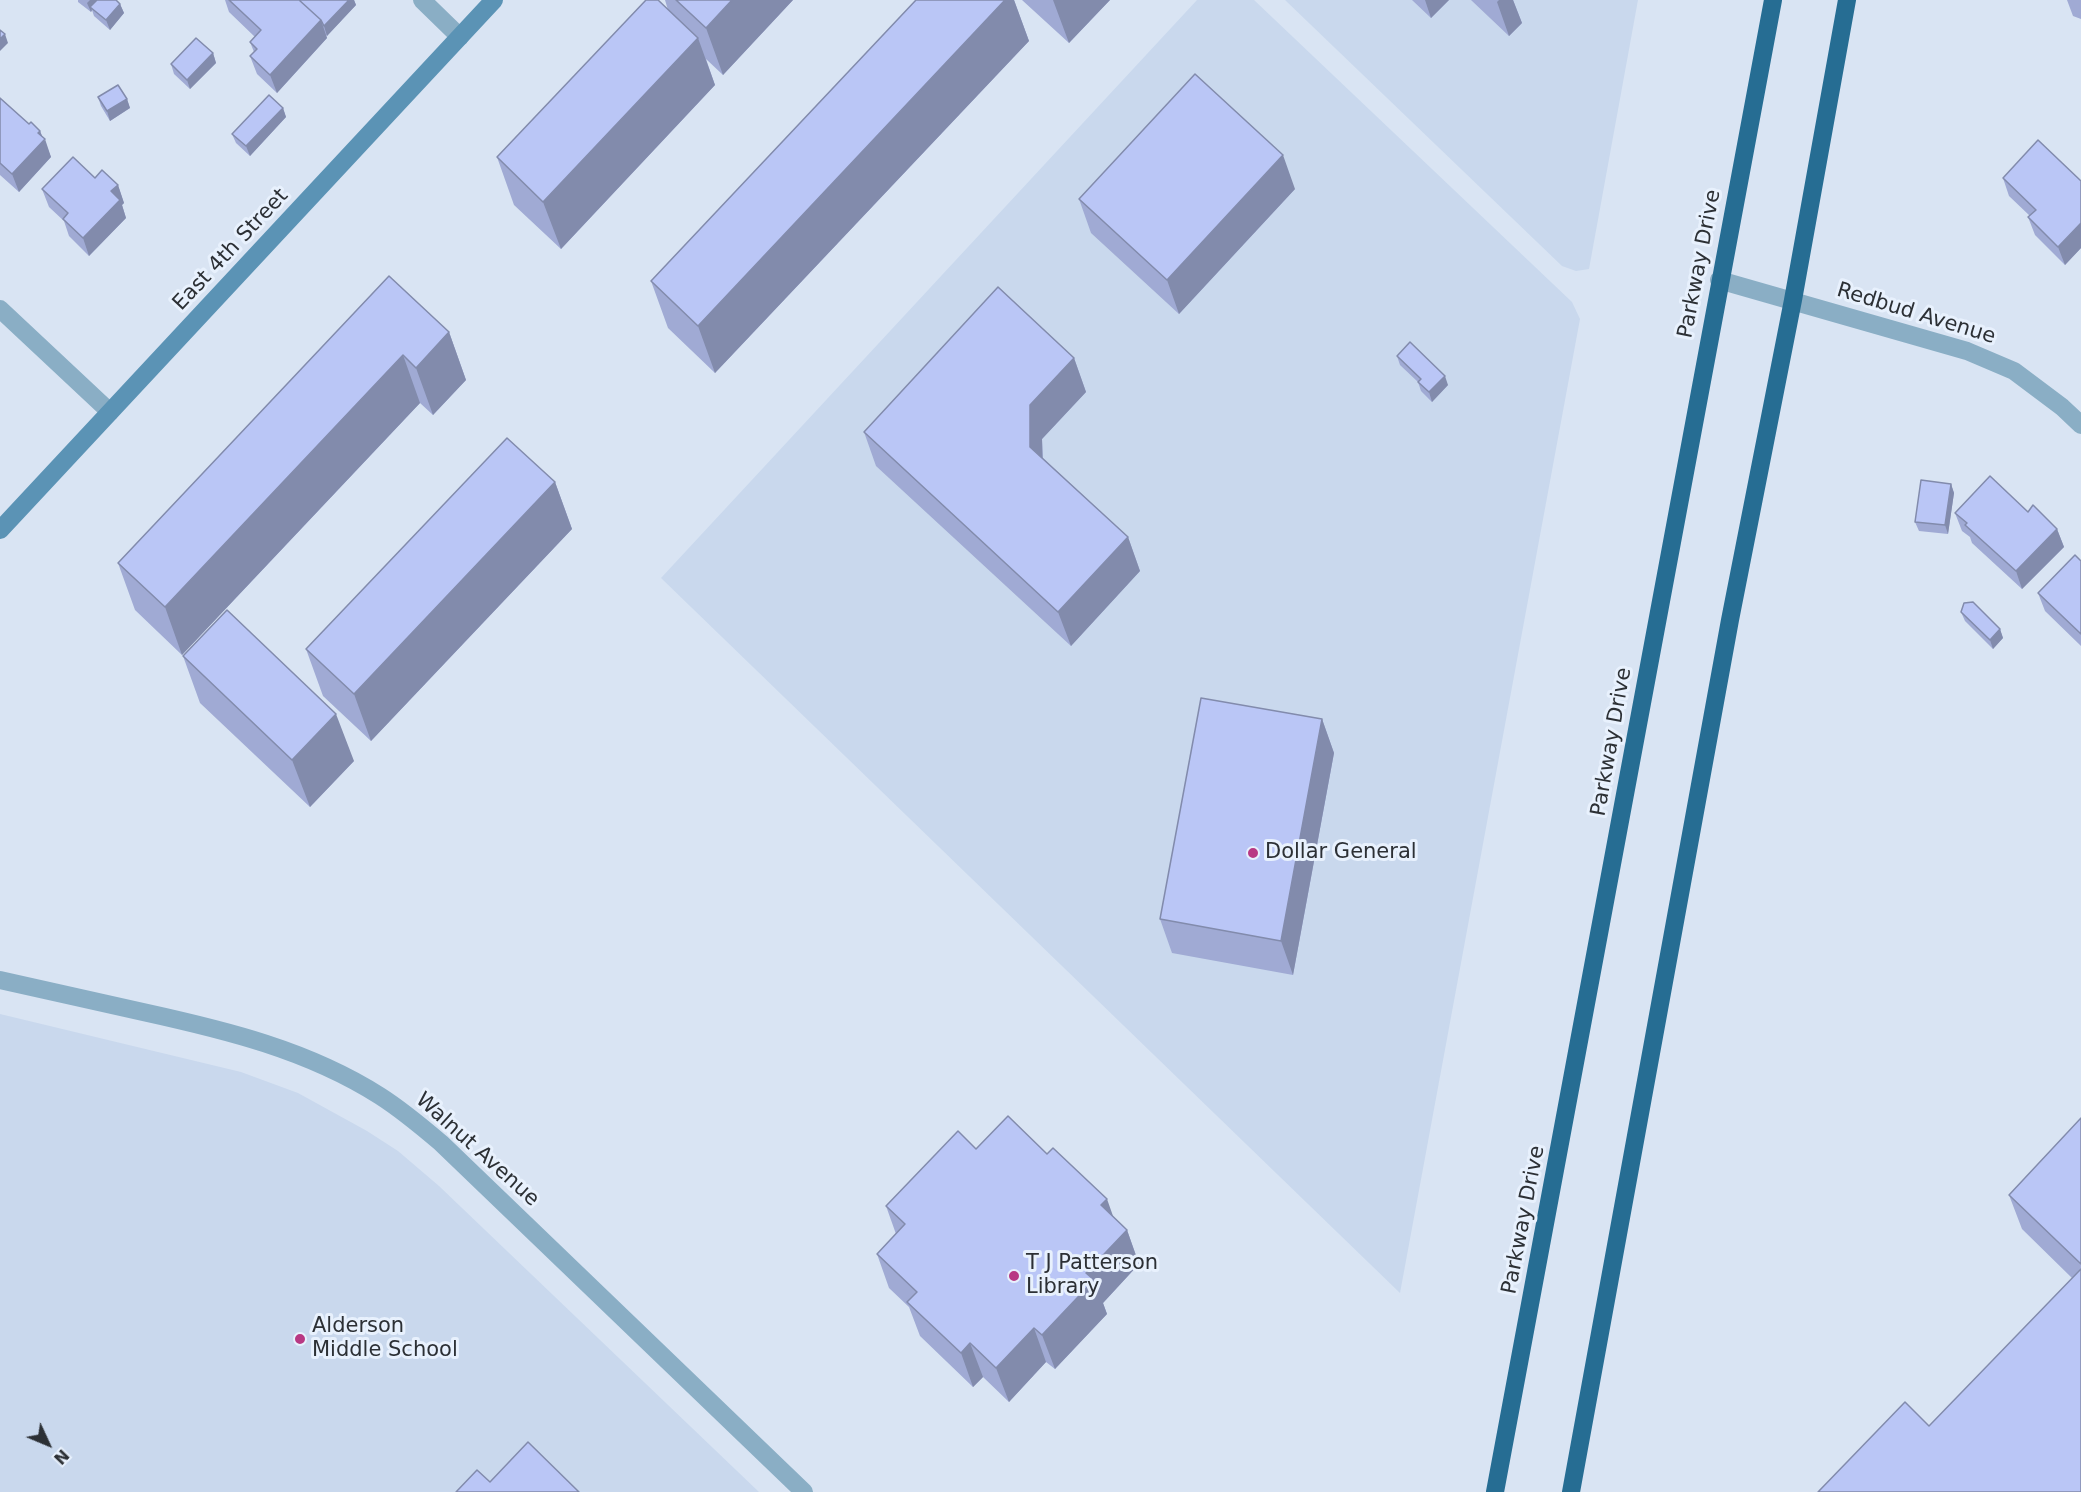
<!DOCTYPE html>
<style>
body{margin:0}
#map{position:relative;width:2081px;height:1492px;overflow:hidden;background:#d9e4f3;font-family:"DejaVu Sans",sans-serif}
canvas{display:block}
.north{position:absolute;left:18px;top:1414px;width:60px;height:60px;-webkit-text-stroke:4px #e8f1fd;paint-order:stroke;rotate:134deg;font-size:16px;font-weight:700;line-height:24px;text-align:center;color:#2c3035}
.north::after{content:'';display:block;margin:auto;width:21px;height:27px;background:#2c3035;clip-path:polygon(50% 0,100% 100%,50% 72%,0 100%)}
</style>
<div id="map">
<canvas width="2081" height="1492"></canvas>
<div class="north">N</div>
</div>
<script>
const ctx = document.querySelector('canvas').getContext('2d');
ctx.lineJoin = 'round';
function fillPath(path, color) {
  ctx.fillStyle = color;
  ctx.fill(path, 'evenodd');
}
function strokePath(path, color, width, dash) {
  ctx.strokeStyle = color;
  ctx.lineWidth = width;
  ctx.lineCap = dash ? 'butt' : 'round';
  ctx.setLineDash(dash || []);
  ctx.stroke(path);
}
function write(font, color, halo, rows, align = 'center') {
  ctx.font = font + ' "DejaVu Sans",sans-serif';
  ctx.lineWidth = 6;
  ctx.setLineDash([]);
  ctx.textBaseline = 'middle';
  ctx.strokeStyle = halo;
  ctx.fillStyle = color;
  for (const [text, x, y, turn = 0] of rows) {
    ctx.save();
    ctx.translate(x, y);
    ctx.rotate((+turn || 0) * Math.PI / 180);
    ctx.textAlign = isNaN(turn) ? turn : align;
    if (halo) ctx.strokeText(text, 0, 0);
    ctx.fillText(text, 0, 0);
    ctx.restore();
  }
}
fillPath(new Path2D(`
 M 1197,0 L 1254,0 L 1572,302 L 1580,319 L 1400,1293 L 661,578 Z
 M 1285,0 L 1638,0 L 1589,269 L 1576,271 L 1562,266 Z
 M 0,1014 L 241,1072 L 298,1093 L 367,1131 L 398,1151 L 439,1186 L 759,1492 L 0,1492 Z`), '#c9d8ed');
strokePath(new Path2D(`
 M 422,0 L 460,37
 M 1719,280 L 1967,351 L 2014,371 L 2062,407 L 2081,425
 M 0,309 L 110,412
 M 0,980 C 48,991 95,1001 143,1012 C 225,1030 308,1050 380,1096 C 402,1110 421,1126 441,1143 L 804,1492`), '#8aaec5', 18);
strokePath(new Path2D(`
 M 0,530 L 494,0`), '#5b93b5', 18);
strokePath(new Path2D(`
 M 1495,1492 L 1773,0
 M 1571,1492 L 1730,620 L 1793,300 L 1847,0`), '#266d93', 18);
fillPath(new Path2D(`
 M 78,0 L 116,0 L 120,4 L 124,13 L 110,30 L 94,16 L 92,10 L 91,12 L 78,2 Z
 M 225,0 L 354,0 L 356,5 L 327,36 L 326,35 L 327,38 L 277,93 L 257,74 L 250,56 L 254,52 L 250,42 L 255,37 L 229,12 Z
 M 665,0 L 793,0 L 723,75 L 706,59 L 715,85 L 561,249 L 514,205 L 497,157 L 668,10 Z
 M 916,0 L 1014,0 L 1029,41 L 715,373 L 668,328 L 651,281 Z
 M 1022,0 L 1110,0 L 1069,43 Z
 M 1412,0 L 1449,0 L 1431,18 Z
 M 1471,0 L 1513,0 L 1522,23 L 1509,36 Z
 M 2067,0 L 2081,0 L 2081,19 L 2073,16 Z
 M 213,53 L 216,63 L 190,89 L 174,74 L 171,64 Z
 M 98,97 L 127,99 L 130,108 L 110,121 L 101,106 Z
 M 0,98 L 29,124 L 40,131 L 51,157 L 19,192 L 0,175 Z
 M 283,108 L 286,117 L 250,156 L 236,143 L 232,134 Z
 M 2003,178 L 2081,181 L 2081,248 L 2065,265 L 2035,235 L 2028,217 L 2030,216 L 2009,196 Z
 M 118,185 L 124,203 L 122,205 L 126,218 L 89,256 L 69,236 L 64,221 L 49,207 L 42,189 Z
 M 1295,189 L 1179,314 L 1091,233 L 1079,199 Z
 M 389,276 L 449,332 L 466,380 L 433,415 L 420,403 L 182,655 L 135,610 L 118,563 Z
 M 1397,356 L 1448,385 L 1432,402 L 1421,391 L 1418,382 L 1400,365 Z
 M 1074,358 L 1086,392 L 1042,439 L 1043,458 L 1128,537 L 1140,571 L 1071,646 L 876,466 L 864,432 Z
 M 555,482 L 572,529 L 371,741 L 323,696 L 306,649 Z
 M 1951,484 L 1954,493 L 1948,534 L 1919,531 L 1915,522 Z
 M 2028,512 L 2057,529 L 2064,547 L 2022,589 L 1972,543 L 1970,537 L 1962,531 L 1955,513 Z
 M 2081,561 L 2081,646 L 2045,611 L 2038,593 Z
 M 1961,612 L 2000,629 L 2003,638 L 1993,649 L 1965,621 Z
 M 183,656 L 354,761 L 310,807 L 200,703 Z
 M 1322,719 L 1334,753 L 1293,975 L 1172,953 L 1160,919 Z
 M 2081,1118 L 2081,1492 L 1929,1426 L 2072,1278 L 2022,1229 L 2009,1195 Z
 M 976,1149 L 1114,1217 L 1127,1230 L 1139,1264 L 1103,1303 L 1107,1314 L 1055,1369 L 1046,1362 L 1009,1402 L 983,1377 L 973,1387 L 920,1336 L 909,1307 L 889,1288 L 877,1254 L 896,1234 L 886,1206 Z`), '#a0aad4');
fillPath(new Path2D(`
 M 90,0 L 100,0 L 90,7 L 92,10 L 91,12 L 87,3 Z
 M 349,0 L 354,0 L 356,5 L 327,36 L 324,26 Z
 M 732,0 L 793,0 L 723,75 L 706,28 Z
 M 1005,0 L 1014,0 L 1029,41 L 715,373 L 698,326 Z
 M 1053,0 L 1110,0 L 1069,43 Z
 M 1425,0 L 1449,0 L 1431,18 Z
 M 1499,0 L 1513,0 L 1522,23 L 1509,36 L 1497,2 Z
 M 120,4 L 124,13 L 110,30 L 106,20 Z
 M 321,20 L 327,38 L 277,93 L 270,75 Z
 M 5,34 L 8,43 L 0,51 L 0,39 Z
 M 698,38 L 715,85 L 561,249 L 543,202 Z
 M 213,53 L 216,63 L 190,89 L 187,80 Z
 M 127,99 L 130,108 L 110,121 L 107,111 Z
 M 283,108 L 286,117 L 250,156 L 246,146 Z
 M 40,131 L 44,141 L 45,139 L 51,157 L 19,192 L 12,174 Z
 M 1283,155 L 1295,189 L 1179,314 L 1167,280 Z
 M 118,185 L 124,203 L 122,205 L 126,218 L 89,256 L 83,238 L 111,191 Z
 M 2081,223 L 2081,248 L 2065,265 L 2058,247 Z
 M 449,332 L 466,380 L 433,415 L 416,368 Z
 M 403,355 L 420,403 L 182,655 L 165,607 Z
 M 1074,358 L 1086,392 L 1042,439 L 1043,481 L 1030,447 L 1030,405 Z
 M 1445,376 L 1448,385 L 1432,402 L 1429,392 Z
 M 555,482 L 572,529 L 371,741 L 354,694 Z
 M 1951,484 L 1954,493 L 1948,534 L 1945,525 Z
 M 2057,529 L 2064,547 L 2022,589 L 2016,571 Z
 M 1128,537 L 1140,571 L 1071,646 L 1058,612 Z
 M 2000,629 L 2003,638 L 1993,649 L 1990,640 Z
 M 336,714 L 354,761 L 310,807 L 292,760 Z
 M 1322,719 L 1334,753 L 1293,975 L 1281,941 Z
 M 1107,1199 L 1119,1233 L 1101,1205 Z
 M 1127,1230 L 1139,1264 L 1103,1303 L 1107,1314 L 1055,1369 L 1042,1335 L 1086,1273 Z
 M 1034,1328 L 1046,1362 L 1009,1402 L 996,1368 Z
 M 970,1343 L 983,1377 L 973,1387 L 961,1353 Z`), '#828bac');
const building = new Path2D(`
 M 97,0 L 116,0 L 120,4 L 106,20 L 90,7 Z
 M 229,0 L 299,0 L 321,20 L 270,75 L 250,56 L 257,49 L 250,42 L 261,30 Z
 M 299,0 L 349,0 L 324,26 L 321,20 Z
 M 646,0 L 658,0 L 698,38 L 543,202 L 497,157 Z
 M 676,0 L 732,0 L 706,28 Z
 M 916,0 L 1005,0 L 698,326 L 651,281 Z
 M 0,30 L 5,34 L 0,39 Z
 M 196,38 L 213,53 L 187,80 L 171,64 Z
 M 1195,74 L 1283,155 L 1167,280 L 1079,199 Z
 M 118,85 L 127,99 L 107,111 L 98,97 Z
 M 269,95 L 283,108 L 246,146 L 232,134 Z
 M 0,98 L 29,124 L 31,122 L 40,131 L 38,133 L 45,139 L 12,174 L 0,163 Z
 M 2038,140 L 2081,181 L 2081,223 L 2058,247 L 2028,217 L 2036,210 L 2003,178 Z
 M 73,157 L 95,178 L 102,170 L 118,185 L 111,191 L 120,200 L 83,238 L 63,219 L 68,213 L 42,189 Z
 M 389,276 L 449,332 L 416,368 L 403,355 L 165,607 L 118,563 Z
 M 998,287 L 1074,358 L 1030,405 L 1030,447 L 1128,537 L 1058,612 L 864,432 Z
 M 1410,342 L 1445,376 L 1429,392 L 1418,382 L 1421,379 L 1397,356 Z
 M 507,438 L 555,482 L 354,694 L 306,649 Z
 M 1990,476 L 2028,512 L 2033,505 L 2057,529 L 2016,571 L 1965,525 L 1967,523 L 1955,513 Z
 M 1921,480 L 1951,484 L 1945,525 L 1915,522 Z
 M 2075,555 L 2081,561 L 2081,634 L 2038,593 Z
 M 1973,602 L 2000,629 L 1990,640 L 1961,612 L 1964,603 Z
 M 227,610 L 336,714 L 292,760 L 183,656 Z
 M 1201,698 L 1322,719 L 1281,941 L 1160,919 Z
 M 1008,1116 L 1047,1154 L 1053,1148 L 1107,1199 L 1101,1205 L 1127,1230 L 1086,1273 L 1094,1280 L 1042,1335 L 1034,1328 L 996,1368 L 970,1343 L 961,1353 L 907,1302 L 917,1292 L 877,1254 L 905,1224 L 886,1206 L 958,1131 L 976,1149 Z
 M 2081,1118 L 2081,1264 L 2009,1195 Z
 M 2081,1269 L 2081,1492 L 1818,1492 L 1905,1402 L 1929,1426 Z
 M 528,1442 L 579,1492 L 456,1492 L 477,1470 L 490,1482 Z`);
fillPath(building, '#bac6f6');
strokePath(building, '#828bac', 1.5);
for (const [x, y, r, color] of [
 [1253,853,6,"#b83883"],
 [1014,1276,6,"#b83883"],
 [300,1339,6,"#b83883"]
]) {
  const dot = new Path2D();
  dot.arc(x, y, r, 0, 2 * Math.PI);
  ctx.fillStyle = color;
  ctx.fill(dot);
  strokePath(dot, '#e8f1fd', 2);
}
write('21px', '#2c3035', '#e8f1fd', [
 ["East 4th Street",231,250,-47],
 ["Parkway Drive",1700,264,-79],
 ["Redbud Avenue",1916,314,17],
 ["Parkway Drive",1612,742,-80],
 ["Walnut Avenue",477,1150,42],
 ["Parkway Drive",1524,1220,-79]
]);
write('21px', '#2c3035', '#e8f1fd', [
 ["Dollar General",1265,853],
 ["T J Patterson",1026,1264],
 ["Library",1026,1288],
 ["Alderson",312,1327],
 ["Middle School",312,1351]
], 'left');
</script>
